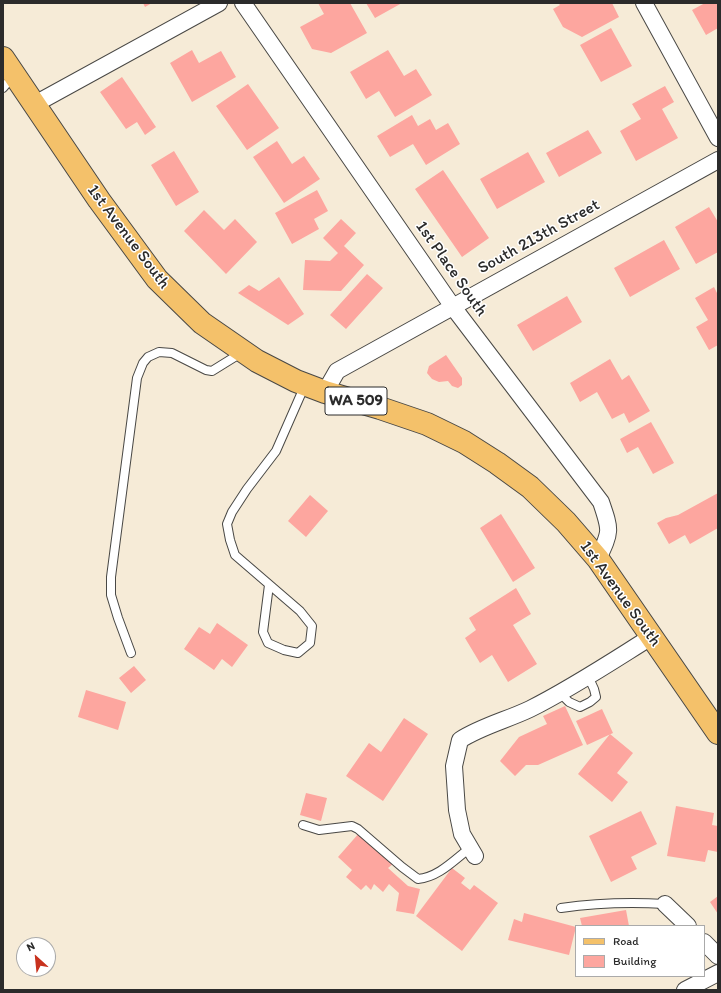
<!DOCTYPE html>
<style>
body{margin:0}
#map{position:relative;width:721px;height:993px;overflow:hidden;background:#f6ebd7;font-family:Itim,sans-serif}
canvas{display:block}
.frame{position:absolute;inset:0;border:4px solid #2b2b2b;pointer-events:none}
.legend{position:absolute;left:575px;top:925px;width:130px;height:52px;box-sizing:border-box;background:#fff;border:1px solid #aaa;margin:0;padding:5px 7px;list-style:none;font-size:12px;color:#2b2b2b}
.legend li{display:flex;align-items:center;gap:8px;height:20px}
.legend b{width:20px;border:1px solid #aaa}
.north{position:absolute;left:16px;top:937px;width:40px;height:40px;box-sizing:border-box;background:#fff;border:1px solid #aaa;border-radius:50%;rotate:333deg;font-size:11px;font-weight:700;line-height:16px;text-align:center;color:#2b2b2b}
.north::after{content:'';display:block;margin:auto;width:14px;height:18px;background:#c8321e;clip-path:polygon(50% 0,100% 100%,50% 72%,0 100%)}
</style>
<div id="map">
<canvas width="721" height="993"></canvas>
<div class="frame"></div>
<ul class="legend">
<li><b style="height:5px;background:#f4c16a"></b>Road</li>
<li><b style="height:11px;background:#fda69f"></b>Building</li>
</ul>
<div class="north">N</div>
</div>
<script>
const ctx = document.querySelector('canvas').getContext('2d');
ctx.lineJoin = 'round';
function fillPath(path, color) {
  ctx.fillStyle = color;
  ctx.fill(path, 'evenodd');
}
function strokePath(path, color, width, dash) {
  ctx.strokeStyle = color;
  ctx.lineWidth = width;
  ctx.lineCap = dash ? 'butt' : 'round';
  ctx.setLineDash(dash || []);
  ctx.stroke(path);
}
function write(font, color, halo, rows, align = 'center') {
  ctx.font = font + ' Itim,sans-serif';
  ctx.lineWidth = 3;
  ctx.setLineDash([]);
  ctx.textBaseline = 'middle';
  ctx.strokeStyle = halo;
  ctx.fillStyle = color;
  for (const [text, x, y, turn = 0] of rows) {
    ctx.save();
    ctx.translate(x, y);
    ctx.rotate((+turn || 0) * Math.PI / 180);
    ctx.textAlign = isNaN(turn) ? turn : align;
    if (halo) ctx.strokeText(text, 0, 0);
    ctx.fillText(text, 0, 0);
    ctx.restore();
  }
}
fillPath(new Path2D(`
 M 143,3 L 152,3 L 145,7 Z
 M 318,3 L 350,3 L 367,33 L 331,53 L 312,49 L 300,27 L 324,14 Z
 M 366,3 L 402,3 L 375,18 Z
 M 558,3 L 612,3 L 619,17 L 582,37 L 563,27 L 553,9 L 560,5 Z
 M 705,3 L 718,3 L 718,28 L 706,35 L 692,10 Z
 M 611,28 L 632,66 L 601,82 L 580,45 Z
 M 192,50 L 199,63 L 221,51 L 236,77 L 192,102 L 170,63 Z
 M 388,50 L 404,76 L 416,69 L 432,95 L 395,117 L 379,91 L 366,99 L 350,72 Z
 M 122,77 L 156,127 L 145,135 L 137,122 L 126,129 L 100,92 Z
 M 248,84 L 279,128 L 247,150 L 216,106 Z
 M 665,86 L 674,102 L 662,109 L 678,138 L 636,161 L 620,131 L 641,119 L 632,104 Z
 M 412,115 L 418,126 L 430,119 L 436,130 L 448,123 L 460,144 L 426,165 L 413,144 L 390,157 L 377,136 Z
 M 588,130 L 602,153 L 559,177 L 546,153 Z
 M 277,141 L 292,164 L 304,156 L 320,179 L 284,203 L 253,157 Z
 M 174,151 L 199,192 L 176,206 L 151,165 Z
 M 528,152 L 545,182 L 497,209 L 480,179 Z
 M 443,170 L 489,238 L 462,257 L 415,189 Z
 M 317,190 L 328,211 L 314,219 L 319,229 L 292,244 L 275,213 Z
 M 709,207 L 718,222 L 718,252 L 696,264 L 675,227 Z
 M 204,210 L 224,230 L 235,219 L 257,242 L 226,274 L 184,231 Z
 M 341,219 L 356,233 L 344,246 L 364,265 L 341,291 L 303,290 L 305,260 L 330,261 L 338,253 L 323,238 Z
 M 664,240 L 680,269 L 630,297 L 614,268 Z
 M 367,274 L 383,288 L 346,329 L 330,315 Z
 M 279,277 L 304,314 L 288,325 L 238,293 L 249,285 L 259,291 Z
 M 714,287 L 718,295 L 718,345 L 709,350 L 696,327 L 708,320 L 695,298 Z
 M 567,296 L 582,322 L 533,351 L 517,325 Z
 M 446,355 L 462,378 L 462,385 L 458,388 L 452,386 L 448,381 L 439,382 L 432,379 L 427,373 L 429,366 Z
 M 610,359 L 622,380 L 629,375 L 650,411 L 629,423 L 624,413 L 612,419 L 597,392 L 580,402 L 570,383 Z
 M 651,422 L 674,463 L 653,474 L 638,447 L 627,453 L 620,439 Z
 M 718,493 L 718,528 L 690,544 L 685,535 L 669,544 L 657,523 L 666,518 L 678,515 Z
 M 310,495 L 328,511 L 306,537 L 288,521 Z
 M 501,514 L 535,568 L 513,582 L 480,528 Z
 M 516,588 L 531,614 L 513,625 L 537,664 L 508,682 L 492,655 L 480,663 L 465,638 L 476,630 L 469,618 Z
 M 217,623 L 248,645 L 232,667 L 222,659 L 214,670 L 184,649 L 199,627 L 210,634 Z
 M 134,666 L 146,680 L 131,693 L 119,678 Z
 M 86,690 L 126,702 L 118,730 L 78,717 Z
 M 565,706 L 583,745 L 538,765 L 526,765 L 515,776 L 500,761 L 519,737 L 547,724 L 543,716 Z
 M 602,709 L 613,733 L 587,745 L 576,721 Z
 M 404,718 L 428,734 L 383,801 L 346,776 L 369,743 L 381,752 Z
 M 610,734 L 633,753 L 617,773 L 628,782 L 612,802 L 578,774 Z
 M 306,793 L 327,798 L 321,821 L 300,815 Z
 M 676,806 L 714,813 L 712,825 L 718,826 L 718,852 L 708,850 L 705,862 L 667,856 Z
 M 641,811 L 657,844 L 631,857 L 637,869 L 611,882 L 589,836 Z
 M 360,832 L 394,863 L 388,868 L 408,886 L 420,889 L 414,914 L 396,911 L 399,893 L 389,884 L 383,892 L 374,884 L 371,890 L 366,885 L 361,890 L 346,877 L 352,870 L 338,857 Z
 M 452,868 L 465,878 L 461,883 L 470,890 L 474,885 L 498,903 L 462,951 L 416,916 Z
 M 718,896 L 718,914 L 710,902 Z
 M 626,910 L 629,926 L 582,926 L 580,918 Z
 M 524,913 L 576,927 L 569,955 L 508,940 L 514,919 L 522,922 Z`), '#fda69f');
const service = new Path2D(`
 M 3,88 L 14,75
 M 269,585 L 263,632 L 268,643 L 284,650 L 298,653 L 310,643 L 312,626 L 300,611 L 235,555 L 230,540 L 227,524 L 232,512 L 247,489 L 276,451 L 305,385
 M 131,653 L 118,618 L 111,595 L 111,577 L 137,378 L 143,363 L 148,357 L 159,352 L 172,353 L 206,370 L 212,371 L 241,353
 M 560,693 L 569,702 L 580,707 L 590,702 L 596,697 L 594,689 L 588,676
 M 303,825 L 319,830 L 352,826 L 358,829 L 402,867 L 418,879 C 439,877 454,860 470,848
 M 561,908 C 596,903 630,902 665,904`);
const minor = new Path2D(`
 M 243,3 L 453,307 L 601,502 C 611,531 611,531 598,559
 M 644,3 L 718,138
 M 35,104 L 219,3
 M 325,392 L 337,371 L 718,160
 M 475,856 L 462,834 L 457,810 L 454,766 L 460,740 C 482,726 507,720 530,709 C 572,688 611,662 651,637
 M 665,904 L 688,926
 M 704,942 L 718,956
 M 685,990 L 718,973`);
const primary = new Path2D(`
 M 3,58 L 99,200 L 157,279 L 202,323 L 257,361 L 296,381 L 325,392 L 380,408 L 427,424 L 464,442 L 497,463 L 530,487 L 566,522 L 598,559 L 718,733`);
strokePath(service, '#494845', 10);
strokePath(minor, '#494845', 18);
strokePath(primary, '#494845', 24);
strokePath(service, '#fff', 8);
strokePath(minor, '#fff', 16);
strokePath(primary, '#f4c16a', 22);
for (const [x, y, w] of [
 [356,401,62]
]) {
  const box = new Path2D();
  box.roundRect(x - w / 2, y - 14, w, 28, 3);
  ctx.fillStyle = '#fff';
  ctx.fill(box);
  strokePath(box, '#2b2b2b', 1);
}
write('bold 16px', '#2b2b2b', null, [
 ["WA 509",356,401]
]);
write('17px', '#2b2b2b', '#fff', [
 ["1st Avenue South",128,237,53],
 ["South 213th Street",539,237,-29],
 ["1st Place South",451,269,55],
 ["1st Avenue South",620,594,54]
]);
</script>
